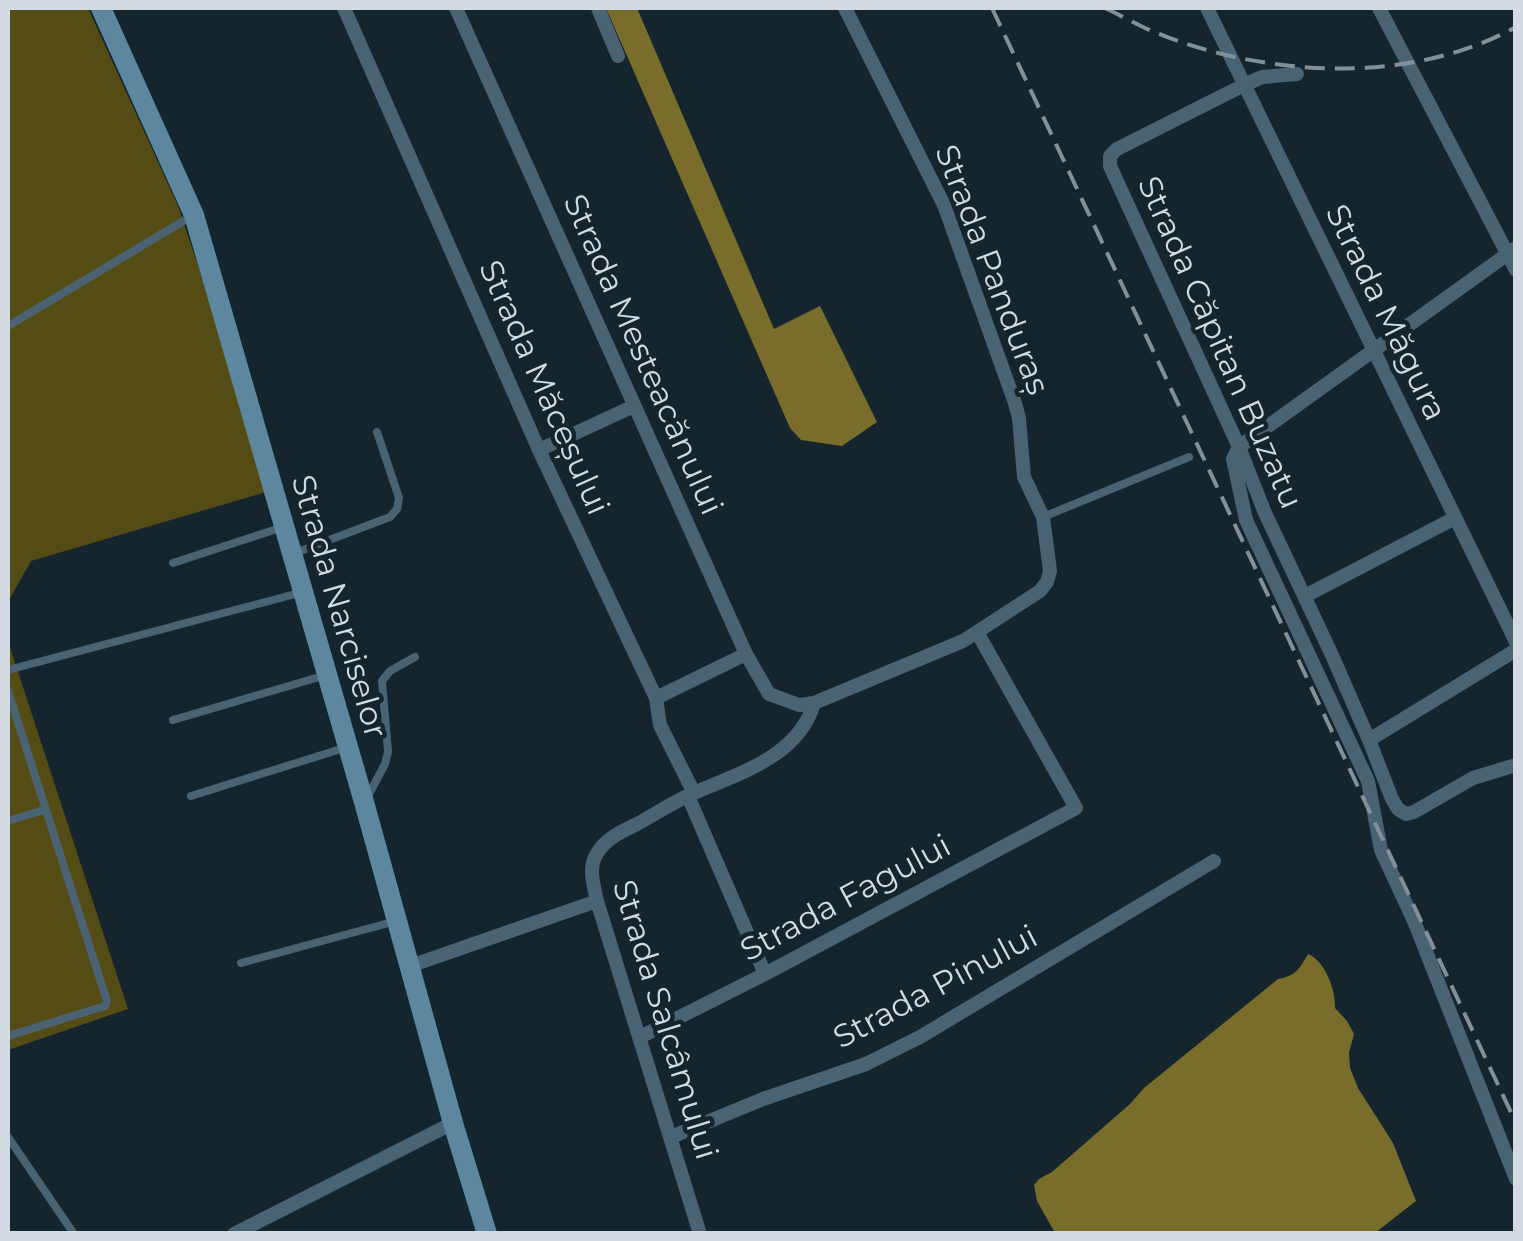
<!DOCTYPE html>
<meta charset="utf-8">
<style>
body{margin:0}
#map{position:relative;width:1523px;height:1241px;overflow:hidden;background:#14252e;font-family:Montserrat,sans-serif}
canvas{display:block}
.frame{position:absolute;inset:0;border:10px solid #d1dbe1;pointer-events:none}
</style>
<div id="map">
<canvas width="1523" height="1241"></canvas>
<div class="frame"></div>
</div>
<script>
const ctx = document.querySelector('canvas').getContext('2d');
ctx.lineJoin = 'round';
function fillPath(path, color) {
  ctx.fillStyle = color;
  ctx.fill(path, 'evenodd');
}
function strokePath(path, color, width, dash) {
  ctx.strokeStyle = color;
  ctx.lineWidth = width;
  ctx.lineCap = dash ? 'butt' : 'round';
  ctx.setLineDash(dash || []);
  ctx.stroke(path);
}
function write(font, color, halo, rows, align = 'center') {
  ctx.font = font + ' Montserrat,sans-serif';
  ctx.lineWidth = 9;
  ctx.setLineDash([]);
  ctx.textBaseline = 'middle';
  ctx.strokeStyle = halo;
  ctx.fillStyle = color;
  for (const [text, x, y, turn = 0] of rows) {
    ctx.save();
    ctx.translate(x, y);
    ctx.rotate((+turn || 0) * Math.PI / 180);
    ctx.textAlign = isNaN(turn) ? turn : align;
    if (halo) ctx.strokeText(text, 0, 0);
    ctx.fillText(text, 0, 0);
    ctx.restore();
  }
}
fillPath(new Path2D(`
 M 8,8 L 88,8 L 178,206 L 273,490 L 31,561 L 8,602 Z
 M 8,641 L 128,1009 L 8,1050 Z`), '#554b15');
fillPath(new Path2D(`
 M 606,8 L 637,8 L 774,329 L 820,306 L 877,422 L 842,446 L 801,440 L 790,428 Z
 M 1308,954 C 1325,961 1336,990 1335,1008 L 1347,1021 L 1354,1034 L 1349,1053 L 1350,1068 L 1358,1088 L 1393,1143 L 1416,1201 L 1375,1233 L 1055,1233 L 1037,1201 L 1034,1185 L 1039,1179 L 1052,1172 L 1130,1104 L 1144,1088 L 1278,979 C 1296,976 1300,968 1308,954 Z`), '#7a6d2c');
strokePath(new Path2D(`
 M 8,326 L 190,217
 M 1043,517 L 1189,457
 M 295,553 L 390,517 L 397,509 L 399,498 L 377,432
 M 173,563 L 283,527
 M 8,670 L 303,592
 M 8,691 L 107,1001 L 105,1006 L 8,1036
 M 173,720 L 326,675
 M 191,796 L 344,748
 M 368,796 L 385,764 L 388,752 L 382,681 L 390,671 L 415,657
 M 8,821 L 44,810
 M 241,963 L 396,921
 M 8,1137 L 74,1234`), '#496372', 8);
strokePath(new Path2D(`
 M 344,8 L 539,450 L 656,698 L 746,654
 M 456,8 L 746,654 L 769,694 L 799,705 L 814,703 L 963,641 L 1040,591 L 1047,582 L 1050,571 L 1043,517 L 1024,477 L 1019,418 L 1015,403 L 944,205 L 845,8
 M 598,8 L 618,56
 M 1207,8 L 1516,642
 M 1379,8 L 1516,270
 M 1297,74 L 1262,77 L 1244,85 L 1117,149 L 1110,156 L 1110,166 L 1239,447 L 1265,513 L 1331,653 L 1369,740 L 1392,799 L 1398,809 L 1406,814 L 1414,812 L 1473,778 L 1516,765
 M 1516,248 L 1239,447 L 1233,459 L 1246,520 L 1368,781 L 1381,850 L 1414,921 L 1516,1179
 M 539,450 L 634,406
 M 1305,596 L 1455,518
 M 656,698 L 660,725 L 694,793
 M 1369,740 L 1516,650
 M 688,796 L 765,974
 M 410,966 L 597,901
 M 640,1037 L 765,974 L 1076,808 L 977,632
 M 671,1137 L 763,1099 L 866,1064 L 920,1037 L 1214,861
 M 234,1234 L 453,1123
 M 700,1234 L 597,901 C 594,886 588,869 596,855 C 605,838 623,831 639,823 C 657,813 675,801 694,793 C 740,773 799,756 814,703`), '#496372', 14);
strokePath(new Path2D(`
 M 101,8 L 194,215 L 364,802 L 453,1123 L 487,1234`), '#5d879f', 20);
strokePath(new Path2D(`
 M 992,8 L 1516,1123
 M 1105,8 C 1118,14 1132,22 1145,28 C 1257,77 1407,87 1516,27`), '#839097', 4, [20, 10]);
write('32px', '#d1dbe1', '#14252e', [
 ["Strada Panduraș",991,270,69],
 ["Strada Măgura",1385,313,64],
 ["Strada Căpitan Buzatu",1219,343,66],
 ["Strada Mesteacănului",642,355,66],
 ["Strada Măceșului",543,388,66],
 ["Strada Narciselor",338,607,74],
 ["Strada Fagului",846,899,-28],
 ["Strada Pinului",936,988,-28],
 ["Strada Salcâmului",664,1020,73]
]);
</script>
